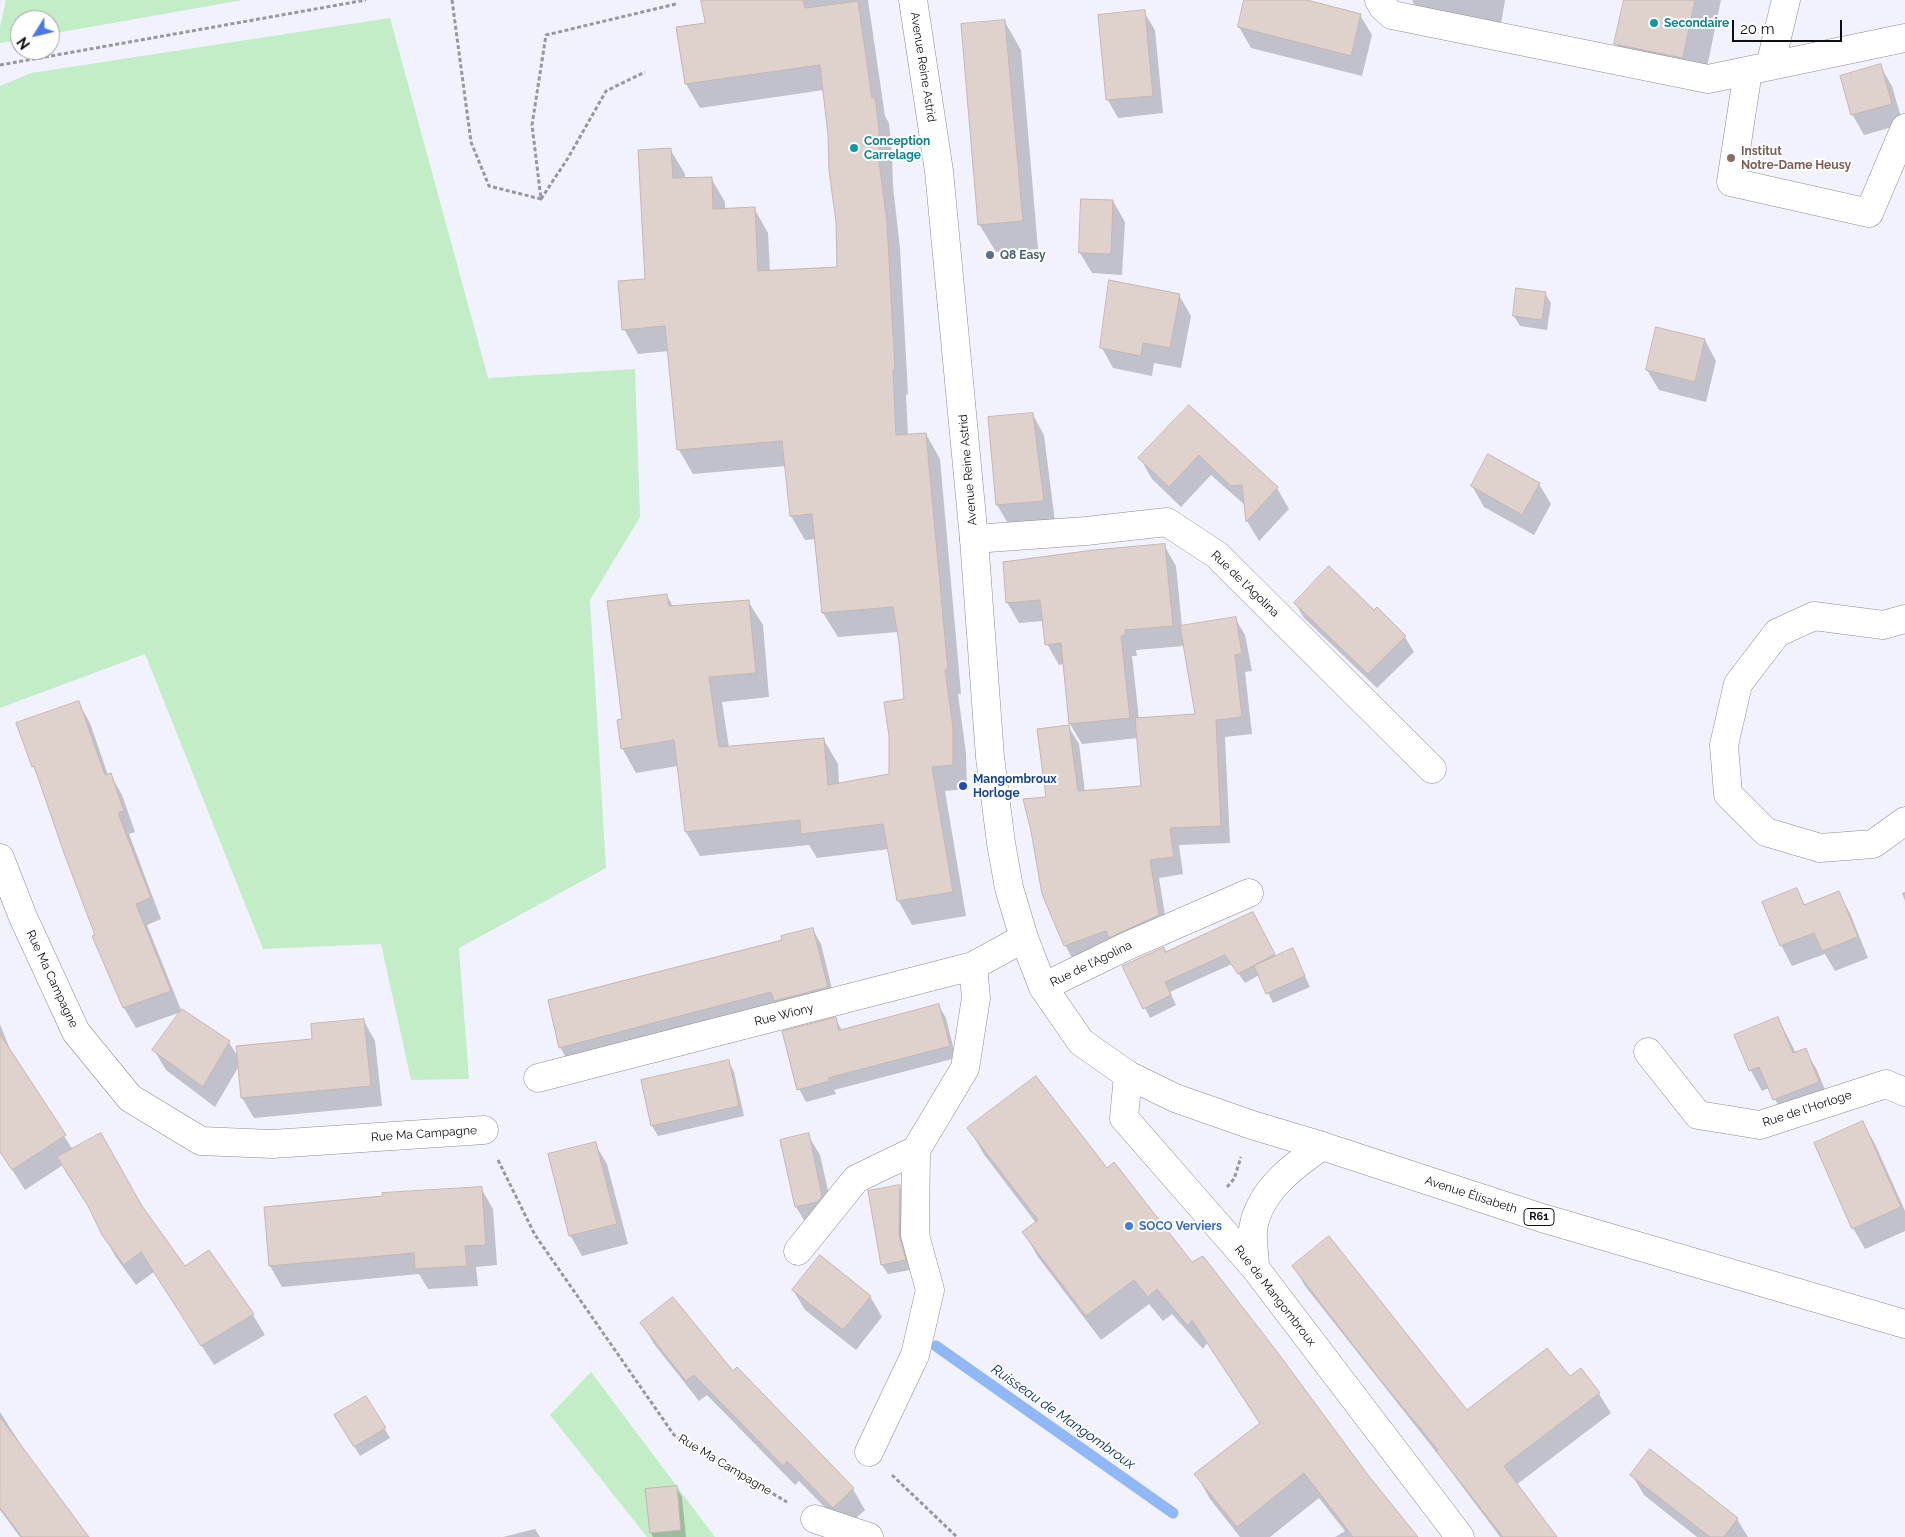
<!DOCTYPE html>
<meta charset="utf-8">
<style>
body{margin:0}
#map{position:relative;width:1905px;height:1537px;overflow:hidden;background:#f2f2fe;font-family:Raleway,sans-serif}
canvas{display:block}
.north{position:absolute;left:10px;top:10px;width:50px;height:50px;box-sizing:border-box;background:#fff;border:1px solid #9f9ea0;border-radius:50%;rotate:234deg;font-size:14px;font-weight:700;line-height:20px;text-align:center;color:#0e0d11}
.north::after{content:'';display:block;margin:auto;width:18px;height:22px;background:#4c76e9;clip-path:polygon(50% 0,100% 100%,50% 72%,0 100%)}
.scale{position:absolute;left:1732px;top:20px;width:110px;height:22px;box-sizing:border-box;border:2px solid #0e0d11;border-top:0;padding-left:6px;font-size:15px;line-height:18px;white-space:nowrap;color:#0e0d11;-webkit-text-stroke:4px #fff;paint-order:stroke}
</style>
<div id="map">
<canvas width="1905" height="1537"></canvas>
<div class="north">N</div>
<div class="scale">20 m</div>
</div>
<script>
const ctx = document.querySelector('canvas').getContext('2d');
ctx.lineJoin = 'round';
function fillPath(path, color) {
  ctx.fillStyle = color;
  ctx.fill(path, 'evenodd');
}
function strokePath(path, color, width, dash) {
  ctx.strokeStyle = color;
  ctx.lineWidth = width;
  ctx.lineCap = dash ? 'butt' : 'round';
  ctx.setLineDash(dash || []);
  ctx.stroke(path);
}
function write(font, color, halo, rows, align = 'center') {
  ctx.font = font + ' Raleway,sans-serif';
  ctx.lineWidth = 4;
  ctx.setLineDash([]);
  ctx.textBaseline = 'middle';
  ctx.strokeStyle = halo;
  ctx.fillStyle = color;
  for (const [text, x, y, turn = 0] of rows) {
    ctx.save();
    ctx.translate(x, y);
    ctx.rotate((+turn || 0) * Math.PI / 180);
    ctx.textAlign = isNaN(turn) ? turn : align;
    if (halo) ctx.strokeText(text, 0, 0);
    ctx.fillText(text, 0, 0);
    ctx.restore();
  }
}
fillPath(new Path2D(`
 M 6,0 L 243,0 L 50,34 L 50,20 L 20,20 L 20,40 L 0,43 L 0,27 Z
 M 390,18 L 488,378 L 635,369 L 640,517 L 590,600 L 606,868 L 459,948 L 469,1079 L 411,1080 L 381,944 L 263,949 L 145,654 L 0,708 L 0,86 L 31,73 Z
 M 591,1372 L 715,1537 L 647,1537 L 550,1415 Z`), '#c2edc6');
fillPath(new Path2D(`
 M 703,0 L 868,0 L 885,116 L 889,123 L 892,155 L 893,186 L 900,248 L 908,394 L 906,395 L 908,436 L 926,434 L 940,459 L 961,694 L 958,694 L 966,753 L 967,789 L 945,791 L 966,916 L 912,925 L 898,900 L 889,849 L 817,858 L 809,845 L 700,856 L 686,832 L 678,766 L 636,773 L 622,748 L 623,720 L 667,595 L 673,607 L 748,601 L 763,625 L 769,697 L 722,702 L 729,747 L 824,740 L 838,764 L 839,784 L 891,775 L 905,700 L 898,632 L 838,637 L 823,613 L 816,539 L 805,540 L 791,516 L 786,466 L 693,474 L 679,450 L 669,351 L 638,354 L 624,329 L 646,280 L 670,149 L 685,174 L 685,179 L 711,178 L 725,202 L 725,210 L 754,208 L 768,233 L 770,272 L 839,268 L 837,222 L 824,90 L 700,108 L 686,84 L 678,28 L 706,24 Z
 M 1246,0 L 1301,0 L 1360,15 L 1372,35 L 1362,76 L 1251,48 L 1239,27 Z
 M 1412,0 L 1505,0 L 1501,24 L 1415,6 Z
 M 1625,0 L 1721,0 L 1702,91 L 1635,77 L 1616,44 Z
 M 1144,12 L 1155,30 L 1163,113 L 1118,118 L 1108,100 L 1100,16 Z
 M 1005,22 L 1021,50 L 1038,249 L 996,252 L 979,224 Z
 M 1880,66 L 1892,86 L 1903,124 L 1864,135 L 1852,114 Z
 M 1113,201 L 1125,222 L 1122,275 L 1092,273 L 1080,253 Z
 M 1545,293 L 1551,303 L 1547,330 L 1520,326 L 1514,316 Z
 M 1179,295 L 1191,316 L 1181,368 L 1154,363 L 1152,376 L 1113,368 L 1102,348 Z
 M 1705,340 L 1716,361 L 1706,402 L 1659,390 L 1647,370 Z
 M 1189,407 L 1277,488 L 1289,509 L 1259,541 L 1247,521 L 1246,506 L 1211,475 L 1181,507 L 1152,479 L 1140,458 Z
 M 1033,415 L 1044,435 L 1055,522 L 1009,525 L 997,505 Z
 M 1539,484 L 1551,504 L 1534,535 L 1484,507 L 1472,486 Z
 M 1164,545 L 1176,566 L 1182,627 L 1235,618 L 1245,635 L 1252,671 L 1245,672 L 1252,734 L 1225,737 L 1230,843 L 1179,845 L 1183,874 L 1159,878 L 1168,933 L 1075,963 L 1065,945 L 1047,798 L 1068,726 L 1079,744 L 1085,792 L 1142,787 L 1138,738 L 1082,744 L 1070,724 L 1064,664 L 1059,665 L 1047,644 L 1044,621 L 1019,623 L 1007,602 ZM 1184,646 L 1197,715 L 1139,719 L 1132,656 L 1137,656 L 1136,650 Z
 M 1295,603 L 1374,611 L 1405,637 L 1414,652 L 1377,688 L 1304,618 Z
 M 78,702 L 90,723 L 108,775 L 110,774 L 122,795 L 135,832 L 129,834 L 161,919 L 147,925 L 181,1010 L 229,1042 L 238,1057 L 313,1040 L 364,1021 L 375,1041 L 382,1106 L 254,1118 L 242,1098 L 239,1066 L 215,1107 L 166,1070 L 154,1050 L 181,1012 L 136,1028 L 124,1008 L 40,778 L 33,766 Z
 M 1796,890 L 1805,905 L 1838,892 L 1850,913 L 1868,958 L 1835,971 L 1825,954 L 1792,966 L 1781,945 Z
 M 1905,892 L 1905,901 L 1902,893 Z
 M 1258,924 L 1276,957 L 1293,950 L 1310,987 L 1273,1003 L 1259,975 L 1245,983 L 1232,964 L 1170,992 L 1176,1005 L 1150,1018 L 1124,966 L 1164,948 L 1166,952 Z
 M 813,930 L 821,944 L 835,1001 L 568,1061 L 560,1047 L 784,941 Z
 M 939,1006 L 946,1018 L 956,1058 L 834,1090 L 836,1094 L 806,1102 L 799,1089 L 835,1019 L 842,1030 Z
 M 1778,1018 L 1796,1053 L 1805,1050 L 1817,1070 L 1830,1102 L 1786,1120 L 1769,1088 L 1762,1091 L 1751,1071 L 1736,1036 Z
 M 0,1024 L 12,1055 L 73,1150 L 185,1267 L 209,1251 L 253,1315 L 265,1335 L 214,1365 L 154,1272 L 136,1285 L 115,1256 L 93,1213 L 63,1165 L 25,1190 L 0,1151 Z
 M 729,1062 L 734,1072 L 744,1116 L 658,1136 L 652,1126 L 642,1081 Z
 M 1863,1123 L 1875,1144 L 1905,1211 L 1905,1231 L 1865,1249 L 1853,1228 Z
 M 969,1128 L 1106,1169 L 1191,1264 L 1416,1537 L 1335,1537 L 1345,1531 L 1319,1498 L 1270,1537 L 1240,1537 L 1210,1499 L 1196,1474 L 1260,1424 L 1207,1343 L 1203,1349 L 1172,1314 L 1163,1321 L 1149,1304 L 1101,1340 L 1038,1257 L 1024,1232 L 1036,1223 L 983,1153 Z
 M 808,1135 L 820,1155 L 834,1217 L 808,1227 L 796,1207 Z
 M 595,1144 L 607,1164 L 628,1244 L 582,1256 L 570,1235 Z
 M 899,1186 L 905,1196 L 910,1270 L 888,1274 L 882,1265 Z
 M 481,1188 L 493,1209 L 497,1265 L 476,1267 L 478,1286 L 428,1289 L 419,1274 L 282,1287 L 270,1266 L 265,1208 Z
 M 1294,1266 L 1467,1412 L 1570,1378 L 1581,1369 L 1599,1394 L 1611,1413 L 1516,1485 L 1556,1537 L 1500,1537 L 1444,1462 L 1305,1286 Z
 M 793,1290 L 870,1296 L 882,1317 L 856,1350 L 805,1310 Z
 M 642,1323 L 732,1373 L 737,1368 L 853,1489 L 865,1510 L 845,1528 L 799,1481 L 795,1485 L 707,1395 L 699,1401 L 654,1344 Z
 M 366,1397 L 390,1438 L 360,1456 L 336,1415 Z
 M 0,1412 L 30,1459 L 87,1537 L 20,1537 L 0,1510 Z
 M 1632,1475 L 1737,1519 L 1748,1537 L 1697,1537 L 1644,1495 Z
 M 676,1487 L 682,1497 L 686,1537 L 653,1537 L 651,1533 L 647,1490 Z
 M 535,1529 L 540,1537 L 503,1537 Z`), '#0003');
strokePath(new Path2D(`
 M 936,1346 L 1173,1513`), '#90b8f6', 11);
const building = new Path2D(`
 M 701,0 L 803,0 L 805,8 L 858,1 L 872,98 L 875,97 L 879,129 L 879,161 L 887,222 L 895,370 L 893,370 L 896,435 L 926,433 L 948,670 L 945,670 L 953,727 L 953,765 L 932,767 L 953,892 L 897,901 L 883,824 L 801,834 L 800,820 L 685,832 L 674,740 L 621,749 L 617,720 L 622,719 L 607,601 L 667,594 L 669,606 L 749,600 L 756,673 L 709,677 L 719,747 L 824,738 L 828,785 L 889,774 L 889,736 L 884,702 L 904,699 L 899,642 L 893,607 L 822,613 L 812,514 L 790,516 L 782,441 L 677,450 L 665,326 L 622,330 L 618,281 L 645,279 L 638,150 L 671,148 L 673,178 L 712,177 L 713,209 L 755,207 L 758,271 L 837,267 L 836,222 L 829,170 L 828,135 L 820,65 L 685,84 L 676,27 L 705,23 Z
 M 1244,0 L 1307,0 L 1361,14 L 1351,56 L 1238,27 Z
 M 1624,0 L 1695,0 L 1683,58 L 1614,44 Z
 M 1145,10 L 1153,96 L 1106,100 L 1098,15 Z
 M 1005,20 L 1023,221 L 978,225 L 961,24 Z
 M 1881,64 L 1892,104 L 1851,115 L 1840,76 Z
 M 1081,199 L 1113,200 L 1111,254 L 1079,253 Z
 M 1109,280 L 1180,294 L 1170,348 L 1143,343 L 1141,356 L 1100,348 Z
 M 1516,288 L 1546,292 L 1542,320 L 1513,316 Z
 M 1656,327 L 1705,339 L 1695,382 L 1646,370 Z
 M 1189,405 L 1278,487 L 1246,522 L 1242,485 L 1231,486 L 1199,455 L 1169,487 L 1138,458 Z
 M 1033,413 L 1044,501 L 996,505 L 988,417 Z
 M 1488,454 L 1540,483 L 1522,515 L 1471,486 Z
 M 1165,544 L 1173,626 L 1125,630 L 1126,635 L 1121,636 L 1130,718 L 1069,724 L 1061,643 L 1045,645 L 1040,600 L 1006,603 L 1003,562 L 1094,550 Z
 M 1329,566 L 1374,610 L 1377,607 L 1406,636 L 1368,674 L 1294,603 Z
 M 1236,617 L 1242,654 L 1235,655 L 1242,717 L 1216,720 L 1221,826 L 1170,828 L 1174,857 L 1150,860 L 1159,915 L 1109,938 L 1106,931 L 1064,946 L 1042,894 L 1031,831 L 1023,799 L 1046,797 L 1037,729 L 1069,725 L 1078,791 L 1141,786 L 1135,718 L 1195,714 L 1180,626 Z
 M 79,701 L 105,775 L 111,773 L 124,811 L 118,813 L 151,898 L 136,904 L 171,991 L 123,1008 L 92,936 L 95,935 L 64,853 L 34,766 L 32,767 L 16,723 Z
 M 1797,888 L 1804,905 L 1839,891 L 1858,937 L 1822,951 L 1814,933 L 1780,946 L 1762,902 Z
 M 1253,912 L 1275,954 L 1238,974 L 1225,955 L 1165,982 L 1171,995 L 1143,1009 L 1122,966 L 1164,947 L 1165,952 Z
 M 813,928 L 828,987 L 774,1001 L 771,992 L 559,1048 L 548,1000 L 782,940 L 781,936 Z
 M 1293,948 L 1305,976 L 1266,994 L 1254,966 Z
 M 939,1004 L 950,1046 L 828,1078 L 830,1081 L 797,1090 L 782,1031 L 836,1017 L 839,1030 Z
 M 182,1009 L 230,1041 L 203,1087 L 152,1050 Z
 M 1778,1017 L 1793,1053 L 1806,1048 L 1819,1082 L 1773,1100 L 1759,1067 L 1749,1071 L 1734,1035 Z
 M 364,1019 L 371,1086 L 241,1098 L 236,1046 L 312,1039 L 311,1024 Z
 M 0,1034 L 66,1135 L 12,1170 L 0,1152 Z
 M 729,1060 L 739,1106 L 651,1126 L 641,1080 Z
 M 1036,1076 L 1107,1168 L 1114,1162 L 1192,1262 L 1203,1256 L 1275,1349 L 1368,1475 L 1418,1537 L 1353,1537 L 1304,1473 L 1237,1527 L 1194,1474 L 1260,1423 L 1192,1320 L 1188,1326 L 1157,1289 L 1148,1297 L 1134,1280 L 1086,1316 L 1022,1232 L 1038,1220 L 967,1128 Z
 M 1863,1121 L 1901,1207 L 1852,1229 L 1814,1143 Z
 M 101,1133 L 142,1206 L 185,1266 L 209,1250 L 254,1314 L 201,1346 L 141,1252 L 124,1265 L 102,1235 L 88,1206 L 57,1157 Z
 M 809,1133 L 822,1196 L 818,1202 L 795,1207 L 780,1140 Z
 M 596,1142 L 617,1224 L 569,1236 L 548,1154 Z
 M 900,1185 L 899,1235 L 906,1260 L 881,1265 L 868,1191 Z
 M 482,1187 L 486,1245 L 465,1246 L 467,1266 L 415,1269 L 414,1253 L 269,1266 L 264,1207 L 383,1196 L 382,1193 Z
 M 1329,1236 L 1467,1410 L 1547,1348 L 1570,1376 L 1581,1368 L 1600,1393 L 1504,1466 L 1557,1537 L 1503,1537 L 1436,1451 L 1438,1450 L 1378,1377 L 1292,1266 Z
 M 820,1255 L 871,1296 L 843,1330 L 792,1290 Z
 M 673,1297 L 733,1371 L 737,1367 L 854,1488 L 833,1508 L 787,1461 L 783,1466 L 694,1375 L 686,1381 L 640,1323 Z
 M 366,1396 L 386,1428 L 354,1447 L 334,1415 Z
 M 0,1417 L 89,1537 L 22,1537 L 0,1508 Z
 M 1650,1449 L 1738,1518 L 1724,1537 L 1710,1537 L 1630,1475 Z
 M 677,1486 L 681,1530 L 650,1533 L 645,1489 Z`);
fillPath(building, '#dfd2cc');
strokePath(building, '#c2b6b1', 1);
const street = new Path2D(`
 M 1379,0 L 1383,7 L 1392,15 L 1708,79 L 1905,38
 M 1770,66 L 1786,0
 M 1748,71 L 1731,182 L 1869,213 L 1905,128
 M 974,539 L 1086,531 L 1167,522 L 1217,555 L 1432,769
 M 1905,619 L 1883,625 L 1814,616 L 1777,633 L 1738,684 L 1724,745 L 1728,794 L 1766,832 L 1820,848 L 1873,844 L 1905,821
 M 0,858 L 23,917 L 76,1032 L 130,1098 L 201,1141 L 272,1144 L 484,1130
 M 1043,987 L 1127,946 L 1249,893
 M 1648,1052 L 1698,1115 L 1760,1125 L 1886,1084 L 1905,1092
 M 538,1078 L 973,966 L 1024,938
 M 798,1251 L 856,1179 L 916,1150 L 965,1068 L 976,998 L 973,966
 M 869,1452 L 915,1355 L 930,1290 L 915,1235 L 916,1150
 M 815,1519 L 869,1537`);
const secondary = new Path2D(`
 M 913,0 L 939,171 L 974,539 L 990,757 L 1001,843 L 1009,888 L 1024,938 L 1043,987 L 1081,1042 L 1128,1075 L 1124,1118 L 1255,1268 L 1460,1537
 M 1255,1268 C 1255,1256 1252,1241 1253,1229 C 1259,1191 1293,1166 1322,1146`);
const highway = new Path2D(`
 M 1128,1075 L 1175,1098 L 1252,1125 L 1322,1146 L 1542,1218 L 1905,1324`);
strokePath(street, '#8b8b96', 29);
strokePath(secondary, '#8b8b96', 29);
strokePath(highway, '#8b8b96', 29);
strokePath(new Path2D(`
 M 452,0 L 471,142 L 489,186 L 541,199 L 532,125 L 546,35 L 676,4
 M 0,65 L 366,0
 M 541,199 L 568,158 L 606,91 L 645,72
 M 498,1160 L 535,1235 L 674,1435 L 787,1502
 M 1227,1187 L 1234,1179 L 1241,1157
 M 892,1475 L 957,1537`), '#9897a0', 3, [4, 2.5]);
strokePath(street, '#fff', 28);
strokePath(secondary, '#fff', 28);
strokePath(highway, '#fff', 28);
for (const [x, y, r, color] of [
 [1654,23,5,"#0f9aa8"],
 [854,148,5,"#0f9aa8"],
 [1731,158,5,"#8d6e63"],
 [990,255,5,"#5c6f8a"],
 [963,786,5,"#1a4fb4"],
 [1129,1226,5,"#3f7fe0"]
]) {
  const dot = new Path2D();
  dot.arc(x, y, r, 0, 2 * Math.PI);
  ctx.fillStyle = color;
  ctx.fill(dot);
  strokePath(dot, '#fff', 2);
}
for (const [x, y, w] of [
 [1539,1217,30]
]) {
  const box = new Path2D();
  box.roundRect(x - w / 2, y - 8.5, w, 17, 4);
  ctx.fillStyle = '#fff';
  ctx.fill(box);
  strokePath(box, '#0e0d11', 1);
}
write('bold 11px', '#0e0d11', null, [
 ["R61",1539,1217]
]);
write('bold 12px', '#0d838f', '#fff', [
 ["Secondaire",1664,23],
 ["Conception",864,141],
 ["Carrelage",864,155]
], 'left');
write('12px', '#0e0d11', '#fff', [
 ["Avenue Reine Astrid",923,67,81],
 ["Avenue Reine Astrid",968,470,-95],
 ["Rue de l'Agolina",1245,584,44],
 ["Rue de l'Agolina",1091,964,-26],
 ["Rue Ma Campagne",52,979,65],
 ["Rue Wiony",784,1015,-14],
 ["Rue de l'Horloge",1807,1109,-18],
 ["Rue Ma Campagne",424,1134,-4],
 ["Avenue Élisabeth",1471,1195,18],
 ["Rue de Mangombroux",1275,1296,52],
 ["Rue Ma Campagne",725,1465,31]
]);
write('bold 12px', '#785e54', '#fff', [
 ["Institut",1741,151],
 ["Notre-Dame Heusy",1741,165]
], 'left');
write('bold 12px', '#4e5e75', '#fff', [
 ["Q8 Easy",1000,255]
], 'left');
write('bold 12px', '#164399', '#fff', [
 ["Mangombroux",973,779],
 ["Horloge",973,793]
], 'left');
write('bold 12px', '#366cbe', '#fff', [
 ["SOCO Verviers",1139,1226]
], 'left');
write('italic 14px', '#03285d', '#fff', [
 ["Ruisseau de Mangombroux",1063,1417,35]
]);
</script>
